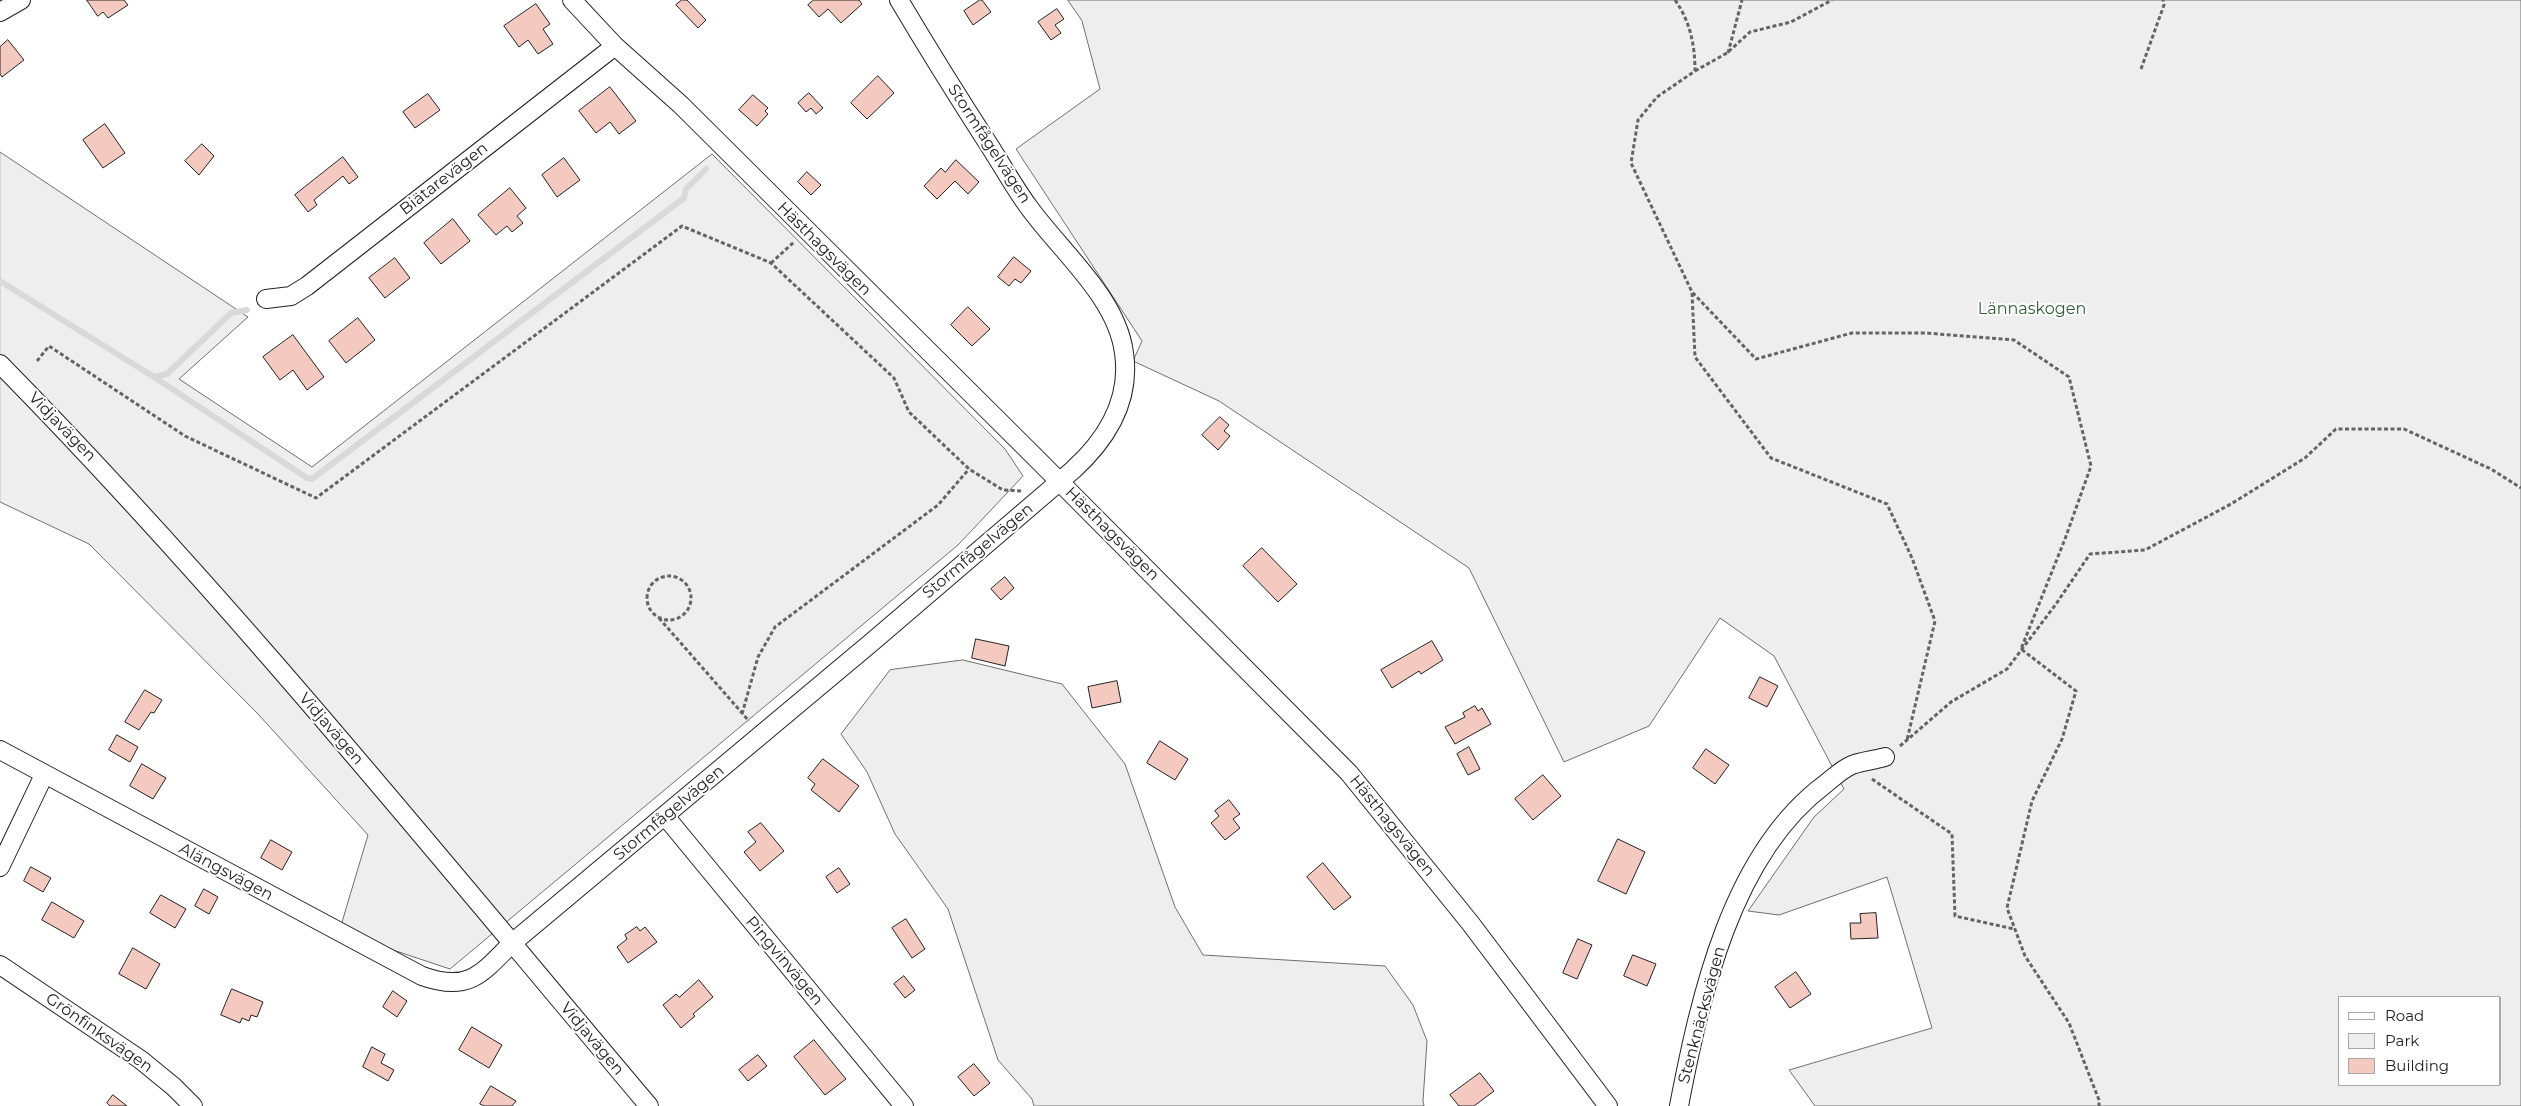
<!DOCTYPE html>
<meta charset="utf-8">
<style>
body{margin:0}
#map{position:relative;width:2521px;height:1106px;overflow:hidden;background:#fff;font-family:Montserrat,sans-serif}
canvas{display:block}
.legend{position:absolute;left:2338px;top:996px;width:162px;height:90px;box-sizing:border-box;background:#fff;border:1px solid #a7a7a7;margin:0;padding:6px 9px;list-style:none;font-size:15px;color:#222}
.legend li{display:flex;align-items:center;gap:10px;height:25px}
.legend b{width:25px;border:1px solid #a7a7a7}
</style>
<div id="map">
<canvas width="2521" height="1106"></canvas>
<ul class="legend">
<li><b style="height:6px;background:#fff"></b>Road</li>
<li><b style="height:14px;background:#eee"></b>Park</li>
<li><b style="height:14px;background:#f3c9c0"></b>Building</li>
</ul>
</div>
<script>
const ctx = document.querySelector('canvas').getContext('2d');
ctx.lineJoin = 'round';
function fillPath(path, color) {
  ctx.fillStyle = color;
  ctx.fill(path, 'evenodd');
}
function strokePath(path, color, width, dash) {
  ctx.strokeStyle = color;
  ctx.lineWidth = width;
  ctx.lineCap = dash ? 'butt' : 'round';
  ctx.setLineDash(dash || []);
  ctx.stroke(path);
}
function write(font, color, halo, rows, align = 'center') {
  ctx.font = font + ' Montserrat,sans-serif';
  ctx.lineWidth = 4;
  ctx.setLineDash([]);
  ctx.textBaseline = 'middle';
  ctx.strokeStyle = halo;
  ctx.fillStyle = color;
  for (const [text, x, y, turn = 0] of rows) {
    ctx.save();
    ctx.translate(x, y);
    ctx.rotate((+turn || 0) * Math.PI / 180);
    ctx.textAlign = isNaN(turn) ? turn : align;
    if (halo) ctx.strokeText(text, 0, 0);
    ctx.fillText(text, 0, 0);
    ctx.restore();
  }
}
const green = new Path2D(`
 M 1068,0 L 2521,0 L 2521,1106 L 1815,1106 L 1789,1070 L 1932,1028 L 1887,877 L 1779,915 L 1748,911 L 1814,817 L 1844,789 L 1774,656 L 1720,618 L 1649,726 L 1564,762 L 1469,568 L 1219,401 L 1133,361 L 1142,341 L 1016,149 L 1100,89 L 1082,21 ZM 2340,997 L 2500,997 L 2500,1085 L 2340,1085 Z
 M 0,152 L 248,317 L 179,379 L 312,467 L 712,154 L 1005,449 L 1023,476 L 958,545 L 450,969 L 339,932 L 368,835 L 258,714 L 89,544 L 0,502 Z
 M 963,660 L 1062,684 L 1125,764 L 1175,907 L 1203,955 L 1385,966 L 1413,1005 L 1427,1041 L 1423,1101 L 1424,1106 L 1034,1106 L 1032,1099 L 998,1060 L 948,909 L 895,834 L 867,772 L 841,734 L 890,670 Z`);
fillPath(green, '#eee');
strokePath(green, '#6f6f6f', 1);
strokePath(new Path2D(`
 M 0,281 L 154,377 L 307,478 L 312,479 L 684,198 L 686,189 L 706,169
 M 154,377 L 167,374 L 231,313 L 247,310`), '#d9d9d9', 6);
const building = new Path2D(`
 M 87,0 L 124,0 L 128,5 L 108,18 L 103,12 L 98,16 Z
 M 682,0 L 687,0 L 706,20 L 698,28 L 676,5 Z
 M 814,0 L 859,0 L 862,4 L 841,23 L 828,9 L 819,17 L 808,5 Z
 M 980,0 L 982,0 L 991,12 L 973,25 L 964,11 Z
 M 536,4 L 550,24 L 543,29 L 553,44 L 538,54 L 528,40 L 519,47 L 504,26 Z
 M 1057,9 L 1064,19 L 1055,25 L 1061,33 L 1051,40 L 1038,22 Z
 M 8,40 L 24,60 L 2,77 L 0,74 L 0,47 Z
 M 878,76 L 894,93 L 867,119 L 851,103 Z
 M 610,87 L 636,121 L 619,134 L 610,122 L 596,133 L 579,111 Z
 M 809,93 L 823,108 L 816,114 L 811,108 L 806,112 L 798,103 Z
 M 428,94 L 440,110 L 415,128 L 403,112 Z
 M 753,95 L 768,108 L 765,111 L 768,114 L 757,126 L 739,110 Z
 M 105,124 L 125,153 L 103,168 L 83,140 Z
 M 202,144 L 214,156 L 199,175 L 185,161 Z
 M 343,157 L 358,177 L 349,184 L 343,176 L 314,200 L 317,205 L 308,212 L 295,195 Z
 M 564,158 L 580,180 L 557,197 L 542,175 Z
 M 956,160 L 979,182 L 968,194 L 955,181 L 937,199 L 924,186 L 941,168 L 945,172 Z
 M 807,172 L 821,185 L 811,195 L 798,182 Z
 M 510,188 L 526,208 L 517,216 L 523,223 L 512,232 L 507,226 L 496,235 L 478,215 Z
 M 453,219 L 470,241 L 441,264 L 424,243 Z
 M 1014,257 L 1031,271 L 1021,283 L 1015,279 L 1009,286 L 998,277 Z
 M 395,258 L 410,278 L 385,298 L 369,278 Z
 M 968,307 L 990,329 L 972,346 L 951,325 Z
 M 358,318 L 375,340 L 346,363 L 329,341 Z
 M 293,335 L 324,377 L 307,390 L 293,370 L 280,380 L 263,357 Z
 M 1220,417 L 1229,425 L 1224,431 L 1230,436 L 1218,450 L 1202,435 Z
 M 1262,548 L 1297,584 L 1278,602 L 1243,566 Z
 M 1005,577 L 1014,588 L 1001,600 L 991,589 Z
 M 976,639 L 1009,646 L 1005,666 L 972,658 Z
 M 1432,641 L 1443,660 L 1421,674 L 1419,671 L 1392,688 L 1381,670 Z
 M 1760,677 L 1778,686 L 1767,707 L 1749,698 Z
 M 1117,681 L 1121,702 L 1092,708 L 1088,687 Z
 M 145,690 L 162,700 L 154,713 L 151,712 L 139,730 L 125,722 Z
 M 1475,706 L 1478,711 L 1482,708 L 1491,724 L 1455,744 L 1445,727 L 1465,717 L 1463,713 Z
 M 117,735 L 138,747 L 130,762 L 109,750 Z
 M 1160,741 L 1188,759 L 1175,780 L 1147,763 Z
 M 1469,747 L 1480,769 L 1468,775 L 1457,754 Z
 M 1706,749 L 1729,765 L 1715,784 L 1693,768 Z
 M 823,759 L 859,786 L 839,812 L 811,790 L 815,784 L 808,778 Z
 M 142,764 L 166,778 L 153,799 L 130,786 Z
 M 1543,775 L 1561,796 L 1533,820 L 1515,799 Z
 M 1229,800 L 1240,814 L 1233,819 L 1240,828 L 1225,840 L 1211,823 L 1219,816 L 1215,811 Z
 M 761,823 L 784,851 L 760,871 L 744,852 L 756,842 L 748,832 Z
 M 1618,839 L 1645,852 L 1626,894 L 1598,881 Z
 M 271,840 L 292,852 L 282,870 L 261,858 Z
 M 1323,863 L 1351,897 L 1334,910 L 1307,877 Z
 M 31,867 L 51,878 L 43,892 L 24,881 Z
 M 839,868 L 850,884 L 837,893 L 826,877 Z
 M 204,889 L 218,897 L 209,914 L 195,906 Z
 M 161,895 L 186,909 L 175,928 L 150,913 Z
 M 52,902 L 84,921 L 74,938 L 42,920 Z
 M 1876,913 L 1878,938 L 1851,939 L 1850,923 L 1861,923 L 1860,914 Z
 M 906,919 L 925,949 L 912,958 L 892,928 Z
 M 637,927 L 640,931 L 645,927 L 657,942 L 628,963 L 617,947 L 627,939 L 625,935 Z
 M 1578,939 L 1592,945 L 1577,979 L 1563,973 Z
 M 133,948 L 160,964 L 146,989 L 119,974 Z
 M 1633,955 L 1656,964 L 1647,986 L 1624,976 Z
 M 1796,972 L 1811,994 L 1790,1008 L 1775,987 Z
 M 904,976 L 915,990 L 905,998 L 894,984 Z
 M 699,980 L 713,997 L 693,1014 L 695,1016 L 681,1028 L 663,1005 L 676,994 L 679,997 Z
 M 232,989 L 263,1002 L 257,1017 L 251,1015 L 249,1021 L 242,1018 L 240,1023 L 221,1015 Z
 M 393,991 L 407,1001 L 397,1017 L 383,1007 Z
 M 472,1027 L 502,1045 L 489,1068 L 459,1050 Z
 M 814,1040 L 846,1079 L 825,1095 L 794,1057 Z
 M 372,1047 L 385,1054 L 381,1063 L 394,1070 L 388,1081 L 363,1067 Z
 M 758,1055 L 767,1066 L 748,1081 L 739,1070 Z
 M 974,1064 L 990,1083 L 974,1096 L 958,1077 Z
 M 1480,1073 L 1494,1091 L 1474,1106 L 1459,1106 L 1450,1095 Z
 M 491,1086 L 516,1101 L 512,1106 L 484,1106 L 480,1104 Z
 M 113,1095 L 127,1106 L 110,1106 L 107,1103 Z`);
fillPath(building, '#f3c9c0');
strokePath(building, '#222', 1);
const minor = new Path2D(`
 M 572,0 L 615,46 L 681,105 L 1036,458 L 1349,773 L 1471,924 L 1608,1106
 M 0,12 L 21,0
 M 266,299 L 291,296 L 307,286 L 615,46
 M 0,364 C 230,598 437,855 649,1106
 M 0,750 L 422,976 C 467,992 480,976 511,944 L 872,642 L 1073,470 C 1107,439 1131,401 1124,353 C 1117,297 1060,251 1028,206 C 1014,187 1002,165 989,145 C 958,97 928,49 899,0
 M 665,816 L 904,1106
 M 0,867 L 44,775
 M 0,965 L 141,1060 L 174,1087 L 193,1106
 M 1679,1106 C 1700,997 1731,855 1824,785 C 1833,778 1842,769 1852,765 C 1862,761 1875,760 1885,757`);
strokePath(minor, '#222', 20);
strokePath(new Path2D(`
 M 1675,0 C 1690,21 1695,45 1695,71 L 1657,97 L 1638,120 L 1631,163 L 1692,292 L 1756,359 L 1852,333 L 1926,333 L 2014,340 L 2069,377 L 2091,466 L 2065,539 L 2021,649 L 2076,691 L 2062,739 L 2032,801 L 2007,908 L 2025,956 L 2069,1023 L 2099,1100 L 2099,1106
 M 1728,53 L 1742,0
 M 2141,69 L 2164,5 L 2163,0
 M 1695,71 L 1727,53 L 1750,32 L 1791,22 L 1832,0
 M 771,263 L 794,242
 M 1692,293 L 1695,357 L 1771,458 L 1887,504 L 1912,558 L 1935,621 L 1907,740
 M 37,361 L 49,346 L 185,436 L 316,498 L 682,226 L 771,263 L 894,378 L 909,412 L 969,469 L 1003,490 L 1022,491
 M647 598a22 22 0 1 1 44 0a22 22 0 1 1-44 0Z
 M 659,618 L 749,721
 M 742,714 L 758,657 L 775,627 L 938,505 L 969,469
 M 1900,746 L 1951,702 L 2007,669 L 2056,604 L 2090,554 L 2145,550 L 2231,504 L 2305,458 L 2336,429 L 2404,429 L 2491,469 L 2521,488
 M 1872,779 L 1952,834 L 1955,916 L 2014,929`), '#646464', 3, [4, 2.5]);
strokePath(minor, '#fff', 18);
write('16px', '#222', '#fff', [
 ["Stormfågelvägen",989,144,57],
 ["Biätarevägen",444,179,-38],
 ["Hästhagsvägen",824,249,45],
 ["Vidjavägen",62,427,46],
 ["Hästhagsvägen",1112,534,45],
 ["Stormfågelvägen",978,551,-40],
 ["Vidjavägen",331,729,49],
 ["Stormfågelvägen",669,813,-40],
 ["Hästhagsvägen",1392,826,51],
 ["Alängsvägen",226,872,28],
 ["Pingvinvägen",784,961,50],
 ["Stenknäcksvägen",1702,1015,-75],
 ["Grönfinksvägen",99,1033,35],
 ["Vidjavägen",592,1039,50]
]);
write('16px', '#2f5e38', '#fff', [
 ["Lännaskogen",2032,309]
]);
</script>
